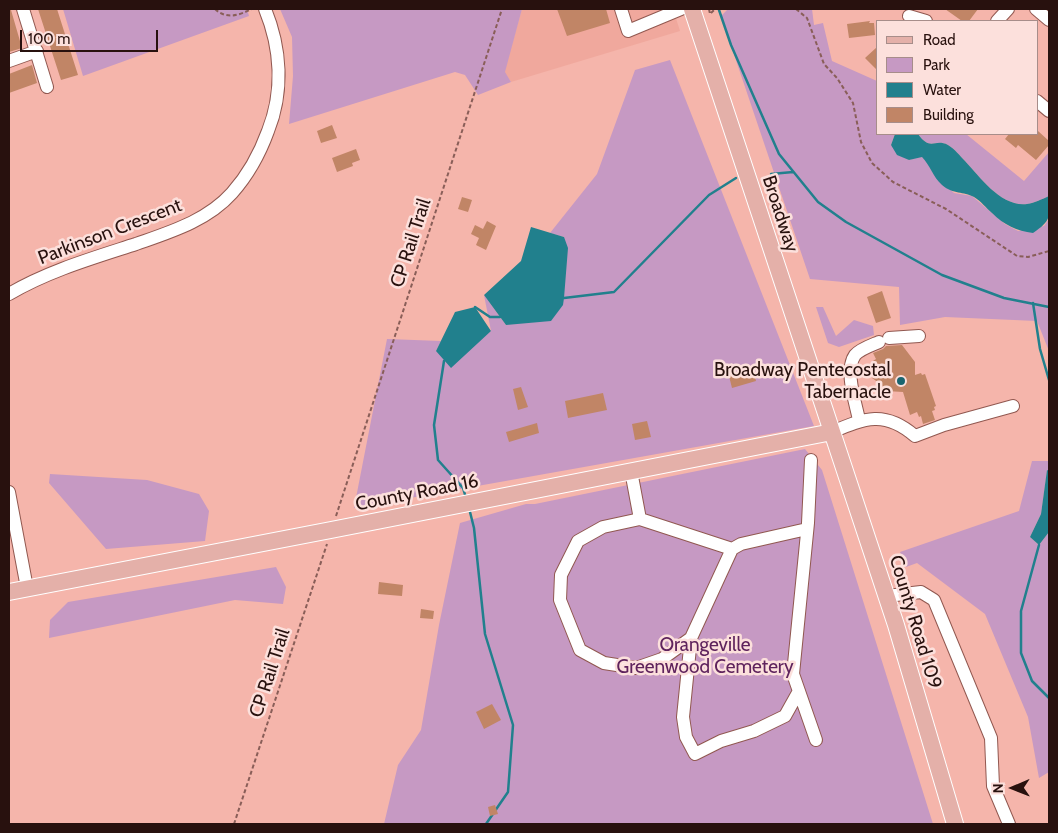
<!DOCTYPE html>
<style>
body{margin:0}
#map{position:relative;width:1058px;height:833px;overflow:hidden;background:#f5b5ab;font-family:Cabin,sans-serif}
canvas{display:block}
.frame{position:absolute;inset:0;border:10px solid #28110e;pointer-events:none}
.legend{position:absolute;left:876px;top:20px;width:162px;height:115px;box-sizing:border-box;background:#fce0dc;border:1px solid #a78d8a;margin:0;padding:6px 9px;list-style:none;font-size:15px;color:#28110e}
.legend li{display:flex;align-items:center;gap:10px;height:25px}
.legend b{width:25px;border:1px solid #a78d8a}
.north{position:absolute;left:988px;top:763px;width:50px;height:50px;-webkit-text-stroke:4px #fce0dc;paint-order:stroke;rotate:269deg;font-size:14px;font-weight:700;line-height:20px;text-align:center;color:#28110e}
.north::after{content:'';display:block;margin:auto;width:18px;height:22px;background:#28110e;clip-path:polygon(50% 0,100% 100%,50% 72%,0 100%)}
.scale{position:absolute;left:20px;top:30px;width:138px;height:22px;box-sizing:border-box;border:2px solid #28110e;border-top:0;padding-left:6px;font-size:15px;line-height:18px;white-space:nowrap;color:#28110e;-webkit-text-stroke:4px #fce0dc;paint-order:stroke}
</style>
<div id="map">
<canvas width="1058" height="833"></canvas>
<div class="frame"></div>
<ul class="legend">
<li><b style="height:6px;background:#e4b0a9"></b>Road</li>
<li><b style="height:14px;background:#c699c3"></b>Park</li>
<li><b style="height:14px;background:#21808d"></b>Water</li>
<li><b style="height:14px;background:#c18566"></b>Building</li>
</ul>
<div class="north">N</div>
<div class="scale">100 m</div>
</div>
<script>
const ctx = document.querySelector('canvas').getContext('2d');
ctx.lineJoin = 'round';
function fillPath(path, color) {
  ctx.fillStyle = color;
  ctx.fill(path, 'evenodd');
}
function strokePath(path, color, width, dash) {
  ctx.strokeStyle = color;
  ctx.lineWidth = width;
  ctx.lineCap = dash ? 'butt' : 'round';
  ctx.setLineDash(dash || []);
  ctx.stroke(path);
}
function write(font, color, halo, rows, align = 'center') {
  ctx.font = font + ' Cabin,sans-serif';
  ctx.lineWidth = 5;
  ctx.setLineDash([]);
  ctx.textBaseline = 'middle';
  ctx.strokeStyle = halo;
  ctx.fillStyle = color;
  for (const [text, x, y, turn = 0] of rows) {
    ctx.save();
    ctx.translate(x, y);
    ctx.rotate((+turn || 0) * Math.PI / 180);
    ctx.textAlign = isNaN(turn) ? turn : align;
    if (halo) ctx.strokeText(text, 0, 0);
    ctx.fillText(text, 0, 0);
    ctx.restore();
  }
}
fillPath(new Path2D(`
 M 522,9 L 673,9 L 680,31 L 511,82 L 504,72 Z`), '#f0a89d');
fillPath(new Path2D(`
 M 63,9 L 247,9 L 249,16 L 83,76 Z
 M 280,9 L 522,9 L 505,72 L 511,82 L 478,95 L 465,75 L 455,72 L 289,124 L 293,76 L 292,37 Z
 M 728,9 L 812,9 L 814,25 L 823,23 L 832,61 L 877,81 L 877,134 L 895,134 L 891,145 L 909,160 L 921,156 L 928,162 L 933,173 L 954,193 L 972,196 L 1005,224 L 1018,231 L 1044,226 L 1049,219 L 1049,351 L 1037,321 L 945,317 L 900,325 L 899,287 L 810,279 L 721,16 Z
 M 670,60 L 814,426 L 354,508 L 387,339 L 441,341 L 436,351 L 491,331 L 484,295 L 506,325 L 564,237 L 550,233 L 597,174 L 635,70 Z
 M 918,134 L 966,134 L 1024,181 L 1049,152 L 1049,196 C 1042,199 1035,203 1027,204 C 1001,207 981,178 965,161 C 960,156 955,149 948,145 C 934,138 931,152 918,134 Z
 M 816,307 L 823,307 L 836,336 L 854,320 L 873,326 L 874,335 L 839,347 L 828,343 Z
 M 805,449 L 822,470 L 933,824 L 384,824 L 398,765 L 421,730 L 439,625 L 460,523 L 526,504 L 535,504 Z
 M 1032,461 L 1049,461 L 1049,471 L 1047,471 L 1041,514 L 1030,537 L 1039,545 L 1049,532 L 1049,772 L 1039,778 L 1028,717 L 985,614 L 917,563 L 906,567 L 900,552 L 1019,511 Z
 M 50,474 L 147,480 L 199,494 L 209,511 L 205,541 L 106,549 L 49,483 Z
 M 276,567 L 286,587 L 283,604 L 235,600 L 49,638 L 50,620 L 68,602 Z`), '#c699c3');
fillPath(new Path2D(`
 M 895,134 L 918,134 C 931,152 934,138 948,145 C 955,149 960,156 965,161 C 981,178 1001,207 1027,204 C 1035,203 1042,199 1049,196 C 1049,218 1052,220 1033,233 C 1017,231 1004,225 992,213 C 986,208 981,201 974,197 C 963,191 954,195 942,185 C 933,177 930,165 922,157 L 909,160 L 897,155 L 891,145 Z
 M 531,227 L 564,237 L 568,248 L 564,298 L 563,305 L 551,321 L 506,325 L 484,295 L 521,261 Z
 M 475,307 L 491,331 L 451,368 L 436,351 L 455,312 Z
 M 1047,470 L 1049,471 L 1049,532 L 1039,545 L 1030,537 L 1041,514 Z`), '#21808d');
strokePath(new Path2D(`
 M 719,10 L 731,45 L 779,154 L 818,202 L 846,222 L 942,275 L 1004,298 L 1049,307
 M 771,174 L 793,172
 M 564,298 L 614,292 L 709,195 L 736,178
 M 1033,303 L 1040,349 L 1049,380
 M 475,307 L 490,317 L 500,317
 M 444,361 L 434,425 L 438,460 L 463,488 L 466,498
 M 469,508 L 474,528 L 485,634 L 513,725 L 508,792 L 486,824
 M 1039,545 L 1021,611 L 1021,653 L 1032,681 L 1049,698`), '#21808d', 2.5);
fillPath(new Path2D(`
 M 38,9 L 57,9 L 78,75 L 61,80 Z
 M 557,9 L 606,9 L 610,23 L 567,36 Z
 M 945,9 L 978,9 L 969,21 L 962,21 Z
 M 9,10 L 11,10 L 22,48 L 9,52 Z
 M 870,21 L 869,23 L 874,23 L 875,35 L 849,38 L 847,24 Z
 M 877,47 L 877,70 L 865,58 Z
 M 32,65 L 37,83 L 9,93 L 9,74 Z
 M 332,125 L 337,138 L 321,143 L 317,131 Z
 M 1038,131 L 1049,141 L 1049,145 L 1036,160 L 1018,145 L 1016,148 L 1005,139 L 1009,134 L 1037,134 Z
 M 356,149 L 360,160 L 352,163 L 353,166 L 337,172 L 332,158 Z
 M 462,197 L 472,200 L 468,212 L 458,209 Z
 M 487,221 L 496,226 L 486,250 L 476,245 L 479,238 L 471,234 L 475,225 L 483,229 Z
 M 882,291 L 891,318 L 876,323 L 867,297 Z
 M 902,345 L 915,362 L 915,375 L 921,373 L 922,375 L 925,374 L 936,406 L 934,407 L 935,410 L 932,411 L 935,420 L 923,424 L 921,416 L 919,417 L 917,412 L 910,415 L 903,392 L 886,391 L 879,383 L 872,378 L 874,369 L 873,361 L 876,359 L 873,353 L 883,349 L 886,346 Z
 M 753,369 L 756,381 L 732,388 L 729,376 Z
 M 521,387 L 528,407 L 518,410 L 513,389 Z
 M 603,393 L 607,410 L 568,418 L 565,401 Z
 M 647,421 L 651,437 L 635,440 L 632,424 Z
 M 537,423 L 539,433 L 509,442 L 506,432 Z
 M 379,582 L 403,585 L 402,596 L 378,594 Z
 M 421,609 L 434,611 L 433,619 L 420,618 Z
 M 492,704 L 501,720 L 484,729 L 476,712 Z
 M 495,805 L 498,814 L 490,816 L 488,807 Z`), '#c18566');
const minor = new Path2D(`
 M 23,9 L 47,87
 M 621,9 L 628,31 L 681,9
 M 1036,9 L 1049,20
 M 909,16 L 926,21
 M 997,21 L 1008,9
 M 9,61 L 37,51
 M 1037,101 L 1049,111
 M 9,294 C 48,271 93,258 136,244 C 170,232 207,221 232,193 C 248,175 260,153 268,131 C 284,91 281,48 265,9
 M 889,338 L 919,336
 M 859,420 C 856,404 844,370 855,355 C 860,349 872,345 879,342
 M 832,432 C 865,418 885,410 915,436 L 944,425 L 1013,406
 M 811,460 L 808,523 L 793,674 L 816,740
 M 631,471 L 640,519
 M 9,492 L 27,588
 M 887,596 L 921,592 L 934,600 L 991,738 L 993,786 L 1009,824
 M 691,638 L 662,659 L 636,668 L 604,663 L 580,650 L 560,600 L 561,575 L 578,541 L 603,527 L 640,519 L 732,549
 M 799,691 L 785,716 L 754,731 L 721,741 L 695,754 L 686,737 L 683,717 L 691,638 L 732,549 L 741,544 L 807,529`);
const major = new Path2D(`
 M 692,9 L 896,625 L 955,824
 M 9,592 L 331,530 L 832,432`);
strokePath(minor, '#915850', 14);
strokePath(major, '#fff', 18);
strokePath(new Path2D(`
 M 215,9 C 227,20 239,15 252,9
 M 709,9 L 710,14 L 715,9
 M 796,9 L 807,18 L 824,64 L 837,78 L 853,103 L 861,142 L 872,163 L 893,182 L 946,209 L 1017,256 L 1028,257 L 1049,251
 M 336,516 L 502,9
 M 234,824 L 327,544`), '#895e58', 2, [4, 2.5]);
strokePath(minor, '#fff', 12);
strokePath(major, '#e4b0a9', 16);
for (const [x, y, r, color] of [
 [901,381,5,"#19656f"]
]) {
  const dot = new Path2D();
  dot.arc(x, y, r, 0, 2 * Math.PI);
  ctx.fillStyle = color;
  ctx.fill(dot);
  strokePath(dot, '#fce0dc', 2);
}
write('19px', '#28110e', '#fce0dc', [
 ["Broadway",780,214,72],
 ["Parkinson Crescent",110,232,-21],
 ["CP Rail Trail",411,243,-72],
 ["County Road 16",417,493,-11],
 ["County Road 109",915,622,73],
 ["CP Rail Trail",270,673,-72]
]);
write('19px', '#28110e', '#fce0dc', [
 ["Broadway Pentecostal",891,370],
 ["Tabernacle",891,392]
], 'right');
write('19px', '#5f235d', '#fce0dc', [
 ["Orangeville",705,645],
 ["Greenwood Cemetery",705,667]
]);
</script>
